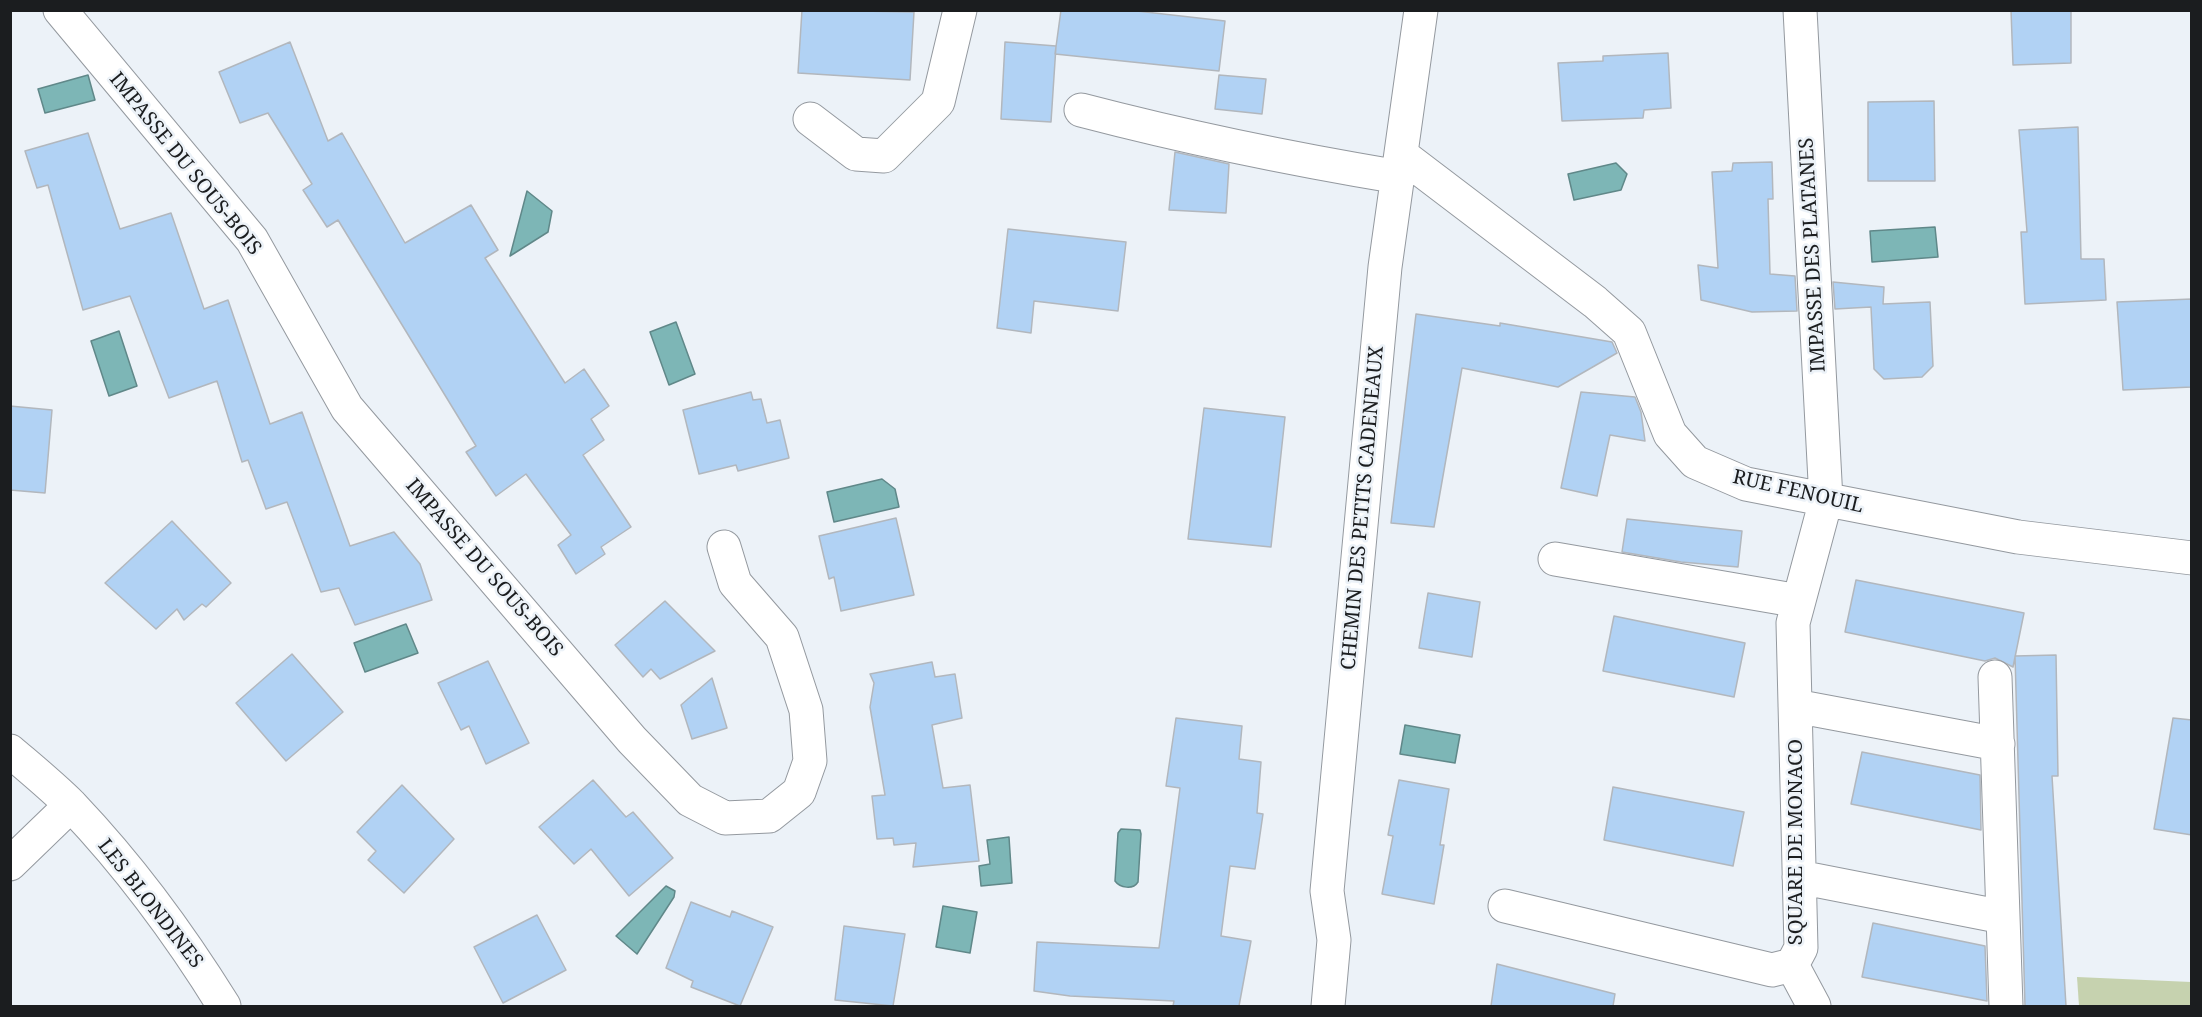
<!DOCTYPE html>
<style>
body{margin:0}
#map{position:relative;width:2202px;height:1017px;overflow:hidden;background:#ecf2f8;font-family:"Noto Serif",serif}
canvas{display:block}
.frame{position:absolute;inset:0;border:12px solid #1b1d1f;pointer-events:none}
</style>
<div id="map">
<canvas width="2202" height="1017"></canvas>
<div class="frame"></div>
</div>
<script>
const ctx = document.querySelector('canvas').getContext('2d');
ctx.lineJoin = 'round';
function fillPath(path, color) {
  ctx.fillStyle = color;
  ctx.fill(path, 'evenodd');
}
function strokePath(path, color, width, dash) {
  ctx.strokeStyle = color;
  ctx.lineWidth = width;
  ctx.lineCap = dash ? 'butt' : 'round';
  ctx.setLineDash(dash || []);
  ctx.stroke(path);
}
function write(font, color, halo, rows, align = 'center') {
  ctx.font = font + ' "Noto Serif",serif';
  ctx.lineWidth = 5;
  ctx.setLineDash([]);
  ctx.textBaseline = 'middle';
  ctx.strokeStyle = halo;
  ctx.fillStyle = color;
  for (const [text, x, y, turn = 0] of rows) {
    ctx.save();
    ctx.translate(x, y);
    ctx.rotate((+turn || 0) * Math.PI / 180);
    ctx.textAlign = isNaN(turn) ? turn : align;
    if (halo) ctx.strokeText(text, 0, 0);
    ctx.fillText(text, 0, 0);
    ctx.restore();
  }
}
fillPath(new Path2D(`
 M 2077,977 L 2191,982 L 2191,1006 L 2079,1006 Z`), '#c6d2af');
const water = new Path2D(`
 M 88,75 L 95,100 L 45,113 L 38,89 Z
 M 1616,163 L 1627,174 L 1621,190 L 1574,200 L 1568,174 Z
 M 527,191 L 552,211 L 548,232 L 510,256 Z
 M 1935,227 L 1938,257 L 1872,262 L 1870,231 Z
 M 676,322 L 695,374 L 669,385 L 650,332 Z
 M 119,331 L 137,386 L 109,396 L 91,341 Z
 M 882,479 L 895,489 L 899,507 L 834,522 L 827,492 Z
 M 406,624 L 418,653 L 365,672 L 354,643 Z
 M 1405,725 L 1460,735 L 1455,763 L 1400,754 Z
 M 1121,829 L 1140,830 L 1141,834 L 1138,882 C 1133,890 1120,888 1115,881 L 1118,833 Z
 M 1009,837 L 1012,883 L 981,886 L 979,866 L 990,864 L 987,840 Z
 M 666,886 L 675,891 L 674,897 L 637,954 L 616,936 Z
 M 943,906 L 977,912 L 970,953 L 936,947 Z`);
fillPath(water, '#7db6b6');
strokePath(water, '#608889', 1.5);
const building = new Path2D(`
 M 802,10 L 914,12 L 910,80 L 798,73 Z
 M 1061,10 L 1128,10 L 1225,21 L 1219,71 L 1055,54 Z
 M 2011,10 L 2071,10 L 2071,63 L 2013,65 Z
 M 290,42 L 328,141 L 342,133 L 405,243 L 471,205 L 498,250 L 485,258 L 565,383 L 584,369 L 609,406 L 591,419 L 604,440 L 583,455 L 631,527 L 601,547 L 605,554 L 576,574 L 558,545 L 571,535 L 526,474 L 496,496 L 466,452 L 476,446 L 338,220 L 327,227 L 303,190 L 312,184 L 268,113 L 240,123 L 219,72 Z
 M 1005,42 L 1056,46 L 1051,122 L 1001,119 Z
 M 1668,53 L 1671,108 L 1644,110 L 1643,118 L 1562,121 L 1558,63 L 1603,61 L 1603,56 Z
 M 1219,75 L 1266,79 L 1262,114 L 1215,109 Z
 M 1934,101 L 1935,181 L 1868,181 L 1868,102 Z
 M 2078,127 L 2081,259 L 2104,259 L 2106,300 L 2025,304 L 2021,232 L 2027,232 L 2019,130 Z
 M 88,133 L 120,229 L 171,213 L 204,309 L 228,300 L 270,424 L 302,412 L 350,546 L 394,532 L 420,564 L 432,600 L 355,625 L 339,588 L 321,592 L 287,502 L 266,509 L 248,460 L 242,462 L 217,381 L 169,398 L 130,296 L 83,310 L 48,185 L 37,188 L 25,151 Z
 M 1175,152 L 1229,164 L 1226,213 L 1169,210 Z
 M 1772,162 L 1773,199 L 1768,199 L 1770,274 L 1795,276 L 1797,311 L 1752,312 L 1701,300 L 1698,265 L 1718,268 L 1712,172 L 1732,171 L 1733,163 Z
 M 1008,229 L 1126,242 L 1118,311 L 1034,301 L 1031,333 L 997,328 Z
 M 1833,282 L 1884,287 L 1883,304 L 1930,302 L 1933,366 L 1922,377 L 1884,379 L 1874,369 L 1871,307 L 1835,309 Z
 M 2192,299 L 2192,387 L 2123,390 L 2117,302 Z
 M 1416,314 L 1500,326 L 1500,323 L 1612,342 L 1617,353 L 1558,387 L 1462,368 L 1434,527 L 1391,523 Z
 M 751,392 L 753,400 L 761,399 L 767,423 L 780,420 L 789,458 L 738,471 L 736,465 L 699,474 L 683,410 Z
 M 1581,392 L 1635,397 L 1641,412 L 1645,441 L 1610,435 L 1597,496 L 1561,488 Z
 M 10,406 L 52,410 L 45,493 L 10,490 Z
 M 1204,408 L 1285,417 L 1271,547 L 1188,539 Z
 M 896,518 L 914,595 L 841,611 L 834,577 L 829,579 L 819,536 Z
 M 1627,519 L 1742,531 L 1738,567 L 1681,562 L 1622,552 Z
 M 172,521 L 231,583 L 206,607 L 202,604 L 184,620 L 177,609 L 156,629 L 105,583 Z
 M 1856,580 L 2024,613 L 2013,667 L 1995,658 L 1985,661 L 1845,632 Z
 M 1428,593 L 1480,602 L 1472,657 L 1419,648 Z
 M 665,601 L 715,651 L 660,679 L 651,669 L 643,677 L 615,645 Z
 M 1614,616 L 1745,643 L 1734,697 L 1603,671 Z
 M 292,654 L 343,712 L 286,761 L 236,703 Z
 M 2056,655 L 2058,776 L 2052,776 L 2066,1006 L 2025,1006 L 2015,656 Z
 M 488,661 L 529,743 L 486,764 L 469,726 L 461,730 L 438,683 Z
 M 932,662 L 935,677 L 955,674 L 962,718 L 932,725 L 943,788 L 970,785 L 979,861 L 913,867 L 916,843 L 894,845 L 893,838 L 877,839 L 872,796 L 885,795 L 870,707 L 874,683 L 870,674 Z
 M 712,678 L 727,728 L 692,739 L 681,705 Z
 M 1176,718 L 1242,726 L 1239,759 L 1261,762 L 1257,813 L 1263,814 L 1255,869 L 1230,866 L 1221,936 L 1251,941 L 1239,1006 L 1173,1006 L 1174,1001 L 1070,996 L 1034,991 L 1037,942 L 1159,948 L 1180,788 L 1166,786 Z
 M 2173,718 L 2192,720 L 2192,835 L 2154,829 Z
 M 1862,752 L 1980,775 L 1981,830 L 1851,804 Z
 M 593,780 L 626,817 L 633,812 L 673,858 L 629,896 L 591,849 L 574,864 L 539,827 Z
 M 1399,780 L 1449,789 L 1440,845 L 1444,845 L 1434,904 L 1382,894 L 1393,836 L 1388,835 Z
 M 402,785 L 454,839 L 404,893 L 368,860 L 376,851 L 357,832 Z
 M 1613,787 L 1744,812 L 1733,866 L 1604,840 Z
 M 691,902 L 730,917 L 732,911 L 773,927 L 740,1006 L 691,987 L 693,981 L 666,968 Z
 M 537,915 L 566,970 L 503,1003 L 474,947 Z
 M 1873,923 L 1985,946 L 1987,1001 L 1862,977 Z
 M 844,926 L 905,934 L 893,1006 L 835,1000 Z
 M 1497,964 L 1615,994 L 1613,1006 L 1491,1006 Z`);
fillPath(building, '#b1d2f4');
strokePath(building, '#b2b7bd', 1.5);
const minor = new Path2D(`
 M 60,10 L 252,240 L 347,408 L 632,740 L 690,800 L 725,818 L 769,816 L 799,792 L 810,761 L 806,710 L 782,637 L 735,583 L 724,547
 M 1081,110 C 1188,138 1291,159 1399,177
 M 810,119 L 856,154 L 884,156 L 938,102 L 960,10
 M 1403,156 L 1595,302 L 1629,332 L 1670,434 L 1695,462 L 1746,484 L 2018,537 L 2192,558
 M 1555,559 L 1799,601
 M 1995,677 L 2006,1006
 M 1795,706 L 1998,744
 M 10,751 C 31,769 53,787 72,806 C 130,867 180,935 224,1006
 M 10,864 L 71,805
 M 1799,877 L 2003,917
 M 1505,906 L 1772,970 L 1792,965 L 1801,948 L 1793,623 L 1826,500 L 1800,10
 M 1792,965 L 1814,1006
 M 1328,1006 L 1334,940 L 1327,891 L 1385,267 L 1421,10`);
strokePath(minor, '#94999f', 35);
strokePath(minor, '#fff', 33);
write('20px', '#1b1d1f', '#ecf2f8', [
 ["IMPASSE DU SOUS-BOIS",185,164,51],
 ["IMPASSE DES PLATANES",1813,255,-93],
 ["RUE FENOUIL",1798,492,13],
 ["CHEMIN DES PETITS CADENEAUX",1363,508,-85],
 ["IMPASSE DU SOUS-BOIS",484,568,49],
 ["SQUARE DE MONACO",1796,842,-90],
 ["LES BLONDINES",150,904,52]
]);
</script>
